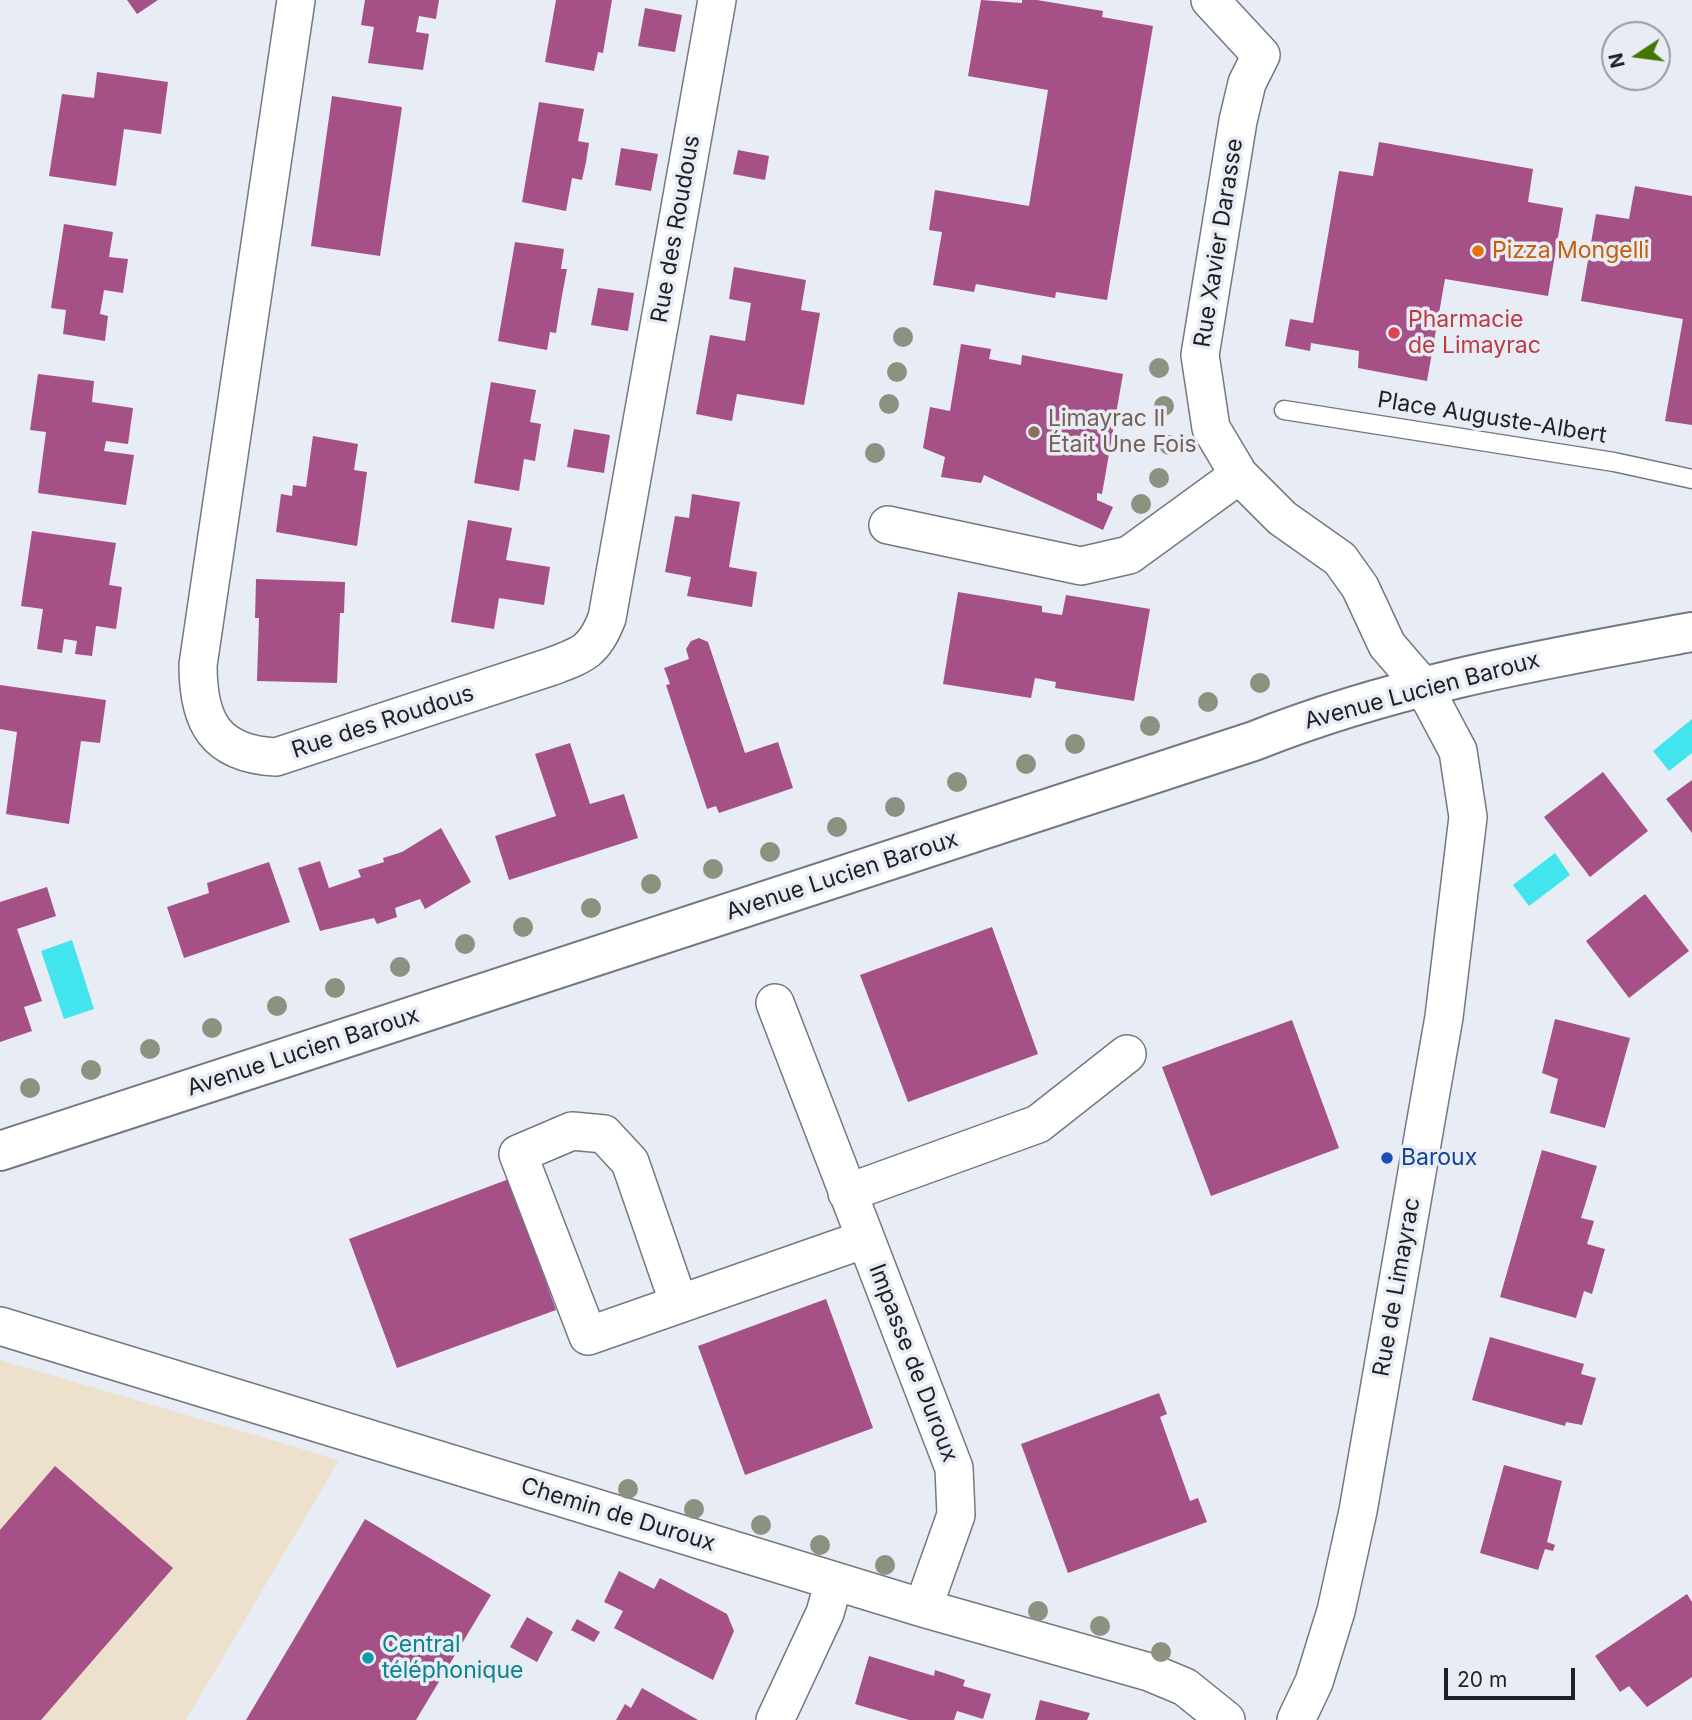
<!DOCTYPE html>
<meta charset="utf-8">
<style>
body{margin:0}
#map{position:relative;width:1692px;height:1720px;overflow:hidden;background:#e7ecf5;font-family:Inter,sans-serif}
canvas{display:block}
.north{position:absolute;left:1601px;top:21px;width:70px;height:70px;box-sizing:border-box;background:#e7ecf5;border:2px solid #979aa1;border-radius:50%;rotate:257deg;font-size:19px;font-weight:700;line-height:28px;text-align:center;color:#1e2023}
.north::after{content:'';display:block;margin:auto;width:24px;height:32px;background:#457700;clip-path:polygon(50% 0,100% 100%,50% 72%,0 100%)}
.scale{position:absolute;left:1444px;top:1668px;width:131px;height:32px;box-sizing:border-box;border:4px solid #1e2023;border-top:0;padding-left:9px;font-size:21px;line-height:24px;white-space:nowrap;color:#1e2023;-webkit-text-stroke:5px #e7ecf5;paint-order:stroke}
</style>
<div id="map">
<canvas width="1692" height="1720"></canvas>
<div class="north">N</div>
<div class="scale">20 m</div>
</div>
<script>
const ctx = document.querySelector('canvas').getContext('2d');
ctx.lineJoin = 'round';
function fillPath(path, color) {
  ctx.fillStyle = color;
  ctx.fill(path, 'evenodd');
}
function strokePath(path, color, width, dash) {
  ctx.strokeStyle = color;
  ctx.lineWidth = width;
  ctx.lineCap = dash ? 'butt' : 'round';
  ctx.setLineDash(dash || []);
  ctx.stroke(path);
}
function write(font, color, halo, rows, align = 'center') {
  ctx.font = font + ' Inter,sans-serif';
  ctx.lineWidth = 7;
  ctx.setLineDash([]);
  ctx.textBaseline = 'middle';
  ctx.strokeStyle = halo;
  ctx.fillStyle = color;
  for (const [text, x, y, turn = 0] of rows) {
    ctx.save();
    ctx.translate(x, y);
    ctx.rotate((+turn || 0) * Math.PI / 180);
    ctx.textAlign = isNaN(turn) ? turn : align;
    if (halo) ctx.strokeText(text, 0, 0);
    ctx.fillText(text, 0, 0);
    ctx.restore();
  }
}
fillPath(new Path2D(`
 M 0,1360 L 339,1460 L 186,1720 L 0,1720 Z`), '#ede0cc');
fillPath(new Path2D(`
 M 1692,719 L 1692,753 L 1669,771 L 1653,751 Z
 M 1555,853 L 1570,875 L 1529,906 L 1513,885 Z
 M 72,940 L 94,1009 L 64,1019 L 41,951 Z`), '#42e4ee');
fillPath(new Path2D(`
 M 127,0 L 158,0 L 137,14 Z
 M 365,0 L 439,0 L 436,19 L 419,16 L 416,32 L 429,34 L 423,70 L 368,63 L 374,27 L 361,25 Z
 M 556,0 L 612,0 L 603,53 L 598,52 L 594,71 L 545,62 Z
 M 981,0 L 1022,3 L 1022,0 L 1037,0 L 1103,11 L 1102,17 L 1153,26 L 1107,300 L 1056,292 L 1055,298 L 976,284 L 974,292 L 933,285 L 942,232 L 929,230 L 935,190 L 1029,206 L 1048,90 L 968,76 Z
 M 645,8 L 682,15 L 675,52 L 638,46 Z
 M 97,72 L 168,82 L 161,134 L 124,129 L 116,186 L 49,176 L 62,94 L 94,98 Z
 M 332,96 L 402,107 L 380,256 L 311,246 Z
 M 539,102 L 584,109 L 578,141 L 589,143 L 586,162 L 582,180 L 572,178 L 566,211 L 522,202 Z
 M 1379,142 L 1533,169 L 1528,202 L 1563,208 L 1548,296 L 1445,279 L 1427,381 L 1358,368 L 1359,351 L 1311,343 L 1310,351 L 1285,346 L 1290,319 L 1313,323 L 1339,171 L 1373,176 Z
 M 621,148 L 658,154 L 651,191 L 615,185 Z
 M 738,150 L 769,156 L 765,180 L 733,174 Z
 M 1635,186 L 1692,196 L 1692,425 L 1665,421 L 1683,319 L 1581,301 L 1596,214 L 1629,219 Z
 M 64,224 L 113,232 L 109,257 L 128,259 L 123,293 L 104,290 L 100,314 L 108,316 L 105,341 L 63,334 L 66,310 L 51,308 Z
 M 515,242 L 564,249 L 561,269 L 567,269 L 561,301 L 556,333 L 550,332 L 547,350 L 498,341 Z
 M 734,267 L 806,280 L 801,310 L 820,313 L 804,405 L 737,394 L 732,421 L 696,414 L 710,335 L 745,341 L 751,303 L 729,299 Z
 M 598,288 L 634,293 L 628,331 L 591,325 Z
 M 961,344 L 991,349 L 989,359 L 1021,365 L 1022,355 L 1123,374 L 1102,494 L 1097,493 L 1097,500 L 1113,507 L 1103,530 L 984,475 L 981,483 L 941,477 L 945,457 L 923,448 L 930,407 L 950,411 Z
 M 38,374 L 94,381 L 92,402 L 133,408 L 128,444 L 106,441 L 104,451 L 134,455 L 126,505 L 38,493 L 46,432 L 30,430 Z
 M 491,382 L 536,390 L 530,422 L 541,424 L 535,461 L 524,459 L 519,491 L 474,483 Z
 M 574,429 L 610,435 L 604,473 L 567,467 Z
 M 313,436 L 358,444 L 354,470 L 367,472 L 357,546 L 276,532 L 281,494 L 292,496 L 293,485 L 306,487 Z
 M 692,494 L 740,502 L 729,567 L 757,572 L 752,607 L 687,596 L 691,577 L 665,572 L 675,516 L 689,518 Z
 M 468,520 L 512,528 L 506,560 L 550,567 L 544,605 L 499,598 L 494,629 L 451,622 Z
 M 32,531 L 116,543 L 109,585 L 122,587 L 116,629 L 96,626 L 92,656 L 75,654 L 77,641 L 64,639 L 62,653 L 37,649 L 43,609 L 21,606 Z
 M 256,579 L 345,582 L 344,613 L 340,613 L 337,683 L 257,681 L 259,618 L 255,618 Z
 M 958,592 L 1042,606 L 1042,612 L 1062,615 L 1066,595 L 1150,609 L 1134,701 L 1055,688 L 1056,682 L 1035,678 L 1031,698 L 943,684 Z
 M 699,638 L 708,642 L 745,753 L 778,742 L 793,788 L 719,813 L 716,806 L 707,809 L 666,685 L 670,684 L 664,668 L 689,659 L 686,649 L 691,641 Z
 M 0,685 L 106,700 L 100,743 L 81,741 L 69,824 L 6,814 L 17,732 L 0,729 Z
 M 570,743 L 590,804 L 624,794 L 638,838 L 509,880 L 495,836 L 556,816 L 535,754 Z
 M 1603,772 L 1648,831 L 1590,877 L 1544,817 Z
 M 1692,780 L 1692,833 L 1666,799 Z
 M 441,828 L 471,882 L 425,909 L 420,899 L 395,908 L 397,917 L 377,924 L 374,918 L 320,931 L 298,868 L 320,861 L 329,888 L 361,877 L 358,870 L 384,862 L 383,858 L 402,852 Z
 M 269,862 L 290,922 L 184,958 L 167,907 L 209,893 L 207,883 Z
 M 47,887 L 56,916 L 17,929 L 42,1001 L 24,1007 L 32,1031 L 0,1042 L 0,902 Z
 M 1645,894 L 1689,951 L 1629,998 L 1586,941 Z
 M 992,927 L 1038,1054 L 908,1102 L 860,975 Z
 M 1555,1019 L 1630,1038 L 1605,1128 L 1550,1113 L 1558,1079 L 1542,1073 Z
 M 1292,1020 L 1339,1148 L 1211,1196 L 1162,1067 Z
 M 1542,1150 L 1597,1166 L 1581,1218 L 1594,1221 L 1587,1244 L 1605,1249 L 1592,1294 L 1584,1291 L 1576,1318 L 1500,1297 Z
 M 509,1179 L 556,1310 L 397,1368 L 349,1239 Z
 M 826,1299 L 873,1428 L 745,1475 L 698,1346 Z
 M 1490,1337 L 1584,1364 L 1581,1374 L 1596,1378 L 1582,1425 L 1566,1422 L 1565,1426 L 1472,1400 Z
 M 1159,1393 L 1167,1414 L 1160,1417 L 1190,1501 L 1198,1498 L 1207,1522 L 1068,1573 L 1021,1444 Z
 M 1504,1465 L 1562,1481 L 1547,1542 L 1555,1545 L 1553,1551 L 1545,1549 L 1538,1570 L 1480,1553 Z
 M 55,1466 L 173,1568 L 41,1720 L 0,1720 L 0,1530 Z
 M 365,1519 L 491,1595 L 416,1720 L 246,1720 Z
 M 619,1571 L 654,1589 L 660,1578 L 727,1614 L 734,1631 L 713,1680 L 614,1628 L 623,1611 L 604,1602 Z
 M 1687,1594 L 1692,1602 L 1692,1677 L 1647,1707 L 1629,1686 L 1620,1692 L 1595,1656 Z
 M 527,1617 L 553,1632 L 537,1662 L 510,1647 Z
 M 577,1619 L 600,1632 L 594,1642 L 571,1630 Z
 M 869,1656 L 934,1676 L 935,1670 L 965,1680 L 963,1686 L 991,1694 L 983,1719 L 957,1711 L 954,1720 L 909,1720 L 855,1704 Z
 M 642,1688 L 698,1720 L 616,1720 L 625,1704 L 631,1708 Z
 M 1040,1700 L 1090,1713 L 1087,1720 L 1035,1720 Z`), '#a55187');
const lane = new Path2D(`
 M 1284,410 L 1614,462 L 1692,479`);
const street = new Path2D(`
 M 296,0 L 198,665 C 198,722 215,754 276,757 L 550,667 C 582,655 594,652 607,618 L 717,0
 M 1210,0 L 1261,55 L 1247,83 L 1238,121 L 1200,355 L 1211,428 L 1239,475 L 1282,518 L 1340,559 L 1360,587 L 1387,645 L 1425,689 L 1458,751 L 1468,817 L 1444,1017 L 1358,1511 L 1336,1611 L 1314,1682 L 1296,1720
 M 888,525 L 1081,566 L 1129,555 L 1239,475
 M 775,1003 L 954,1468 L 956,1515 L 923,1608
 M 847,1193 L 1038,1124 L 1127,1054
 M 679,1304 L 630,1162 L 604,1134 L 572,1131 L 518,1154 L 588,1336 L 865,1239
 M 0,1326 L 923,1608 L 1149,1672 L 1185,1687 L 1226,1720
 M 775,1720 L 825,1613 L 834,1581`);
const secondary = new Path2D(`
 M 0,1151 L 1254,741 C 1393,685 1544,659 1692,632`);
strokePath(lane, '#747880', 21);
strokePath(street, '#747880', 40);
strokePath(secondary, '#747880', 42);
strokePath(lane, '#fff', 18);
strokePath(street, '#fff', 37);
strokePath(secondary, '#fff', 38);
ctx.fillStyle = '#8c927f';
for (const [x, y] of [
 [903,337],
 [1159,368],
 [897,372],
 [889,404],
 [1164,406],
 [1169,445],
 [875,453],
 [1159,478],
 [1141,504],
 [1260,683],
 [1208,702],
 [1150,726],
 [1075,744],
 [1026,764],
 [957,782],
 [895,807],
 [837,827],
 [770,852],
 [713,869],
 [651,884],
 [591,908],
 [523,927],
 [465,944],
 [400,967],
 [335,988],
 [277,1006],
 [212,1028],
 [150,1049],
 [91,1070],
 [30,1088],
 [628,1489],
 [694,1509],
 [761,1525],
 [820,1545],
 [885,1565],
 [1038,1611],
 [1100,1626],
 [1161,1652]
]) {
  ctx.beginPath();
  ctx.arc(x, y, 10, 0, 2 * Math.PI);
  ctx.fill();
}
for (const [x, y, r, color] of [
 [1478,251,7,"#e8710a"],
 [1394,333,7,"#e0444e"],
 [1034,432,7,"#8d6e63"],
 [1387,1158,7,"#1a4fb4"],
 [368,1658,7,"#0f9aa8"]
]) {
  const dot = new Path2D();
  dot.arc(x, y, r, 0, 2 * Math.PI);
  ctx.fillStyle = color;
  ctx.fill(dot);
  strokePath(dot, '#e7ecf5', 2.5);
}
write('23px', '#1e2023', '#e7ecf5', [
 ["Rue des Roudous",676,229,-80],
 ["Rue Xavier Darasse",1219,243,-81],
 ["Place Auguste-Albert",1492,418,9],
 ["Avenue Lucien Baroux",1422,691,-15],
 ["Rue des Roudous",383,722,-18],
 ["Avenue Lucien Baroux",842,876,-18],
 ["Avenue Lucien Baroux",303,1052,-18],
 ["Rue de Limayrac",1397,1287,-80],
 ["Impasse de Duroux",913,1363,69],
 ["Chemin de Duroux",618,1515,17]
]);
write('23px', '#c56008', '#e7ecf5', [
 ["Pizza Mongelli",1492,251]
], 'left');
write('23px', '#be3a42', '#e7ecf5', [
 ["Pharmacie",1408,320],
 ["de Limayrac",1408,346]
], 'left');
write('23px', '#785e54', '#e7ecf5', [
 ["Limayrac Il",1048,419],
 ["Était Une Fois",1048,445]
], 'left');
write('23px', '#164399', '#e7ecf5', [
 ["Baroux",1401,1158]
], 'left');
write('23px', '#0d838f', '#e7ecf5', [
 ["Central",382,1645],
 ["téléphonique",382,1671]
], 'left');
</script>
